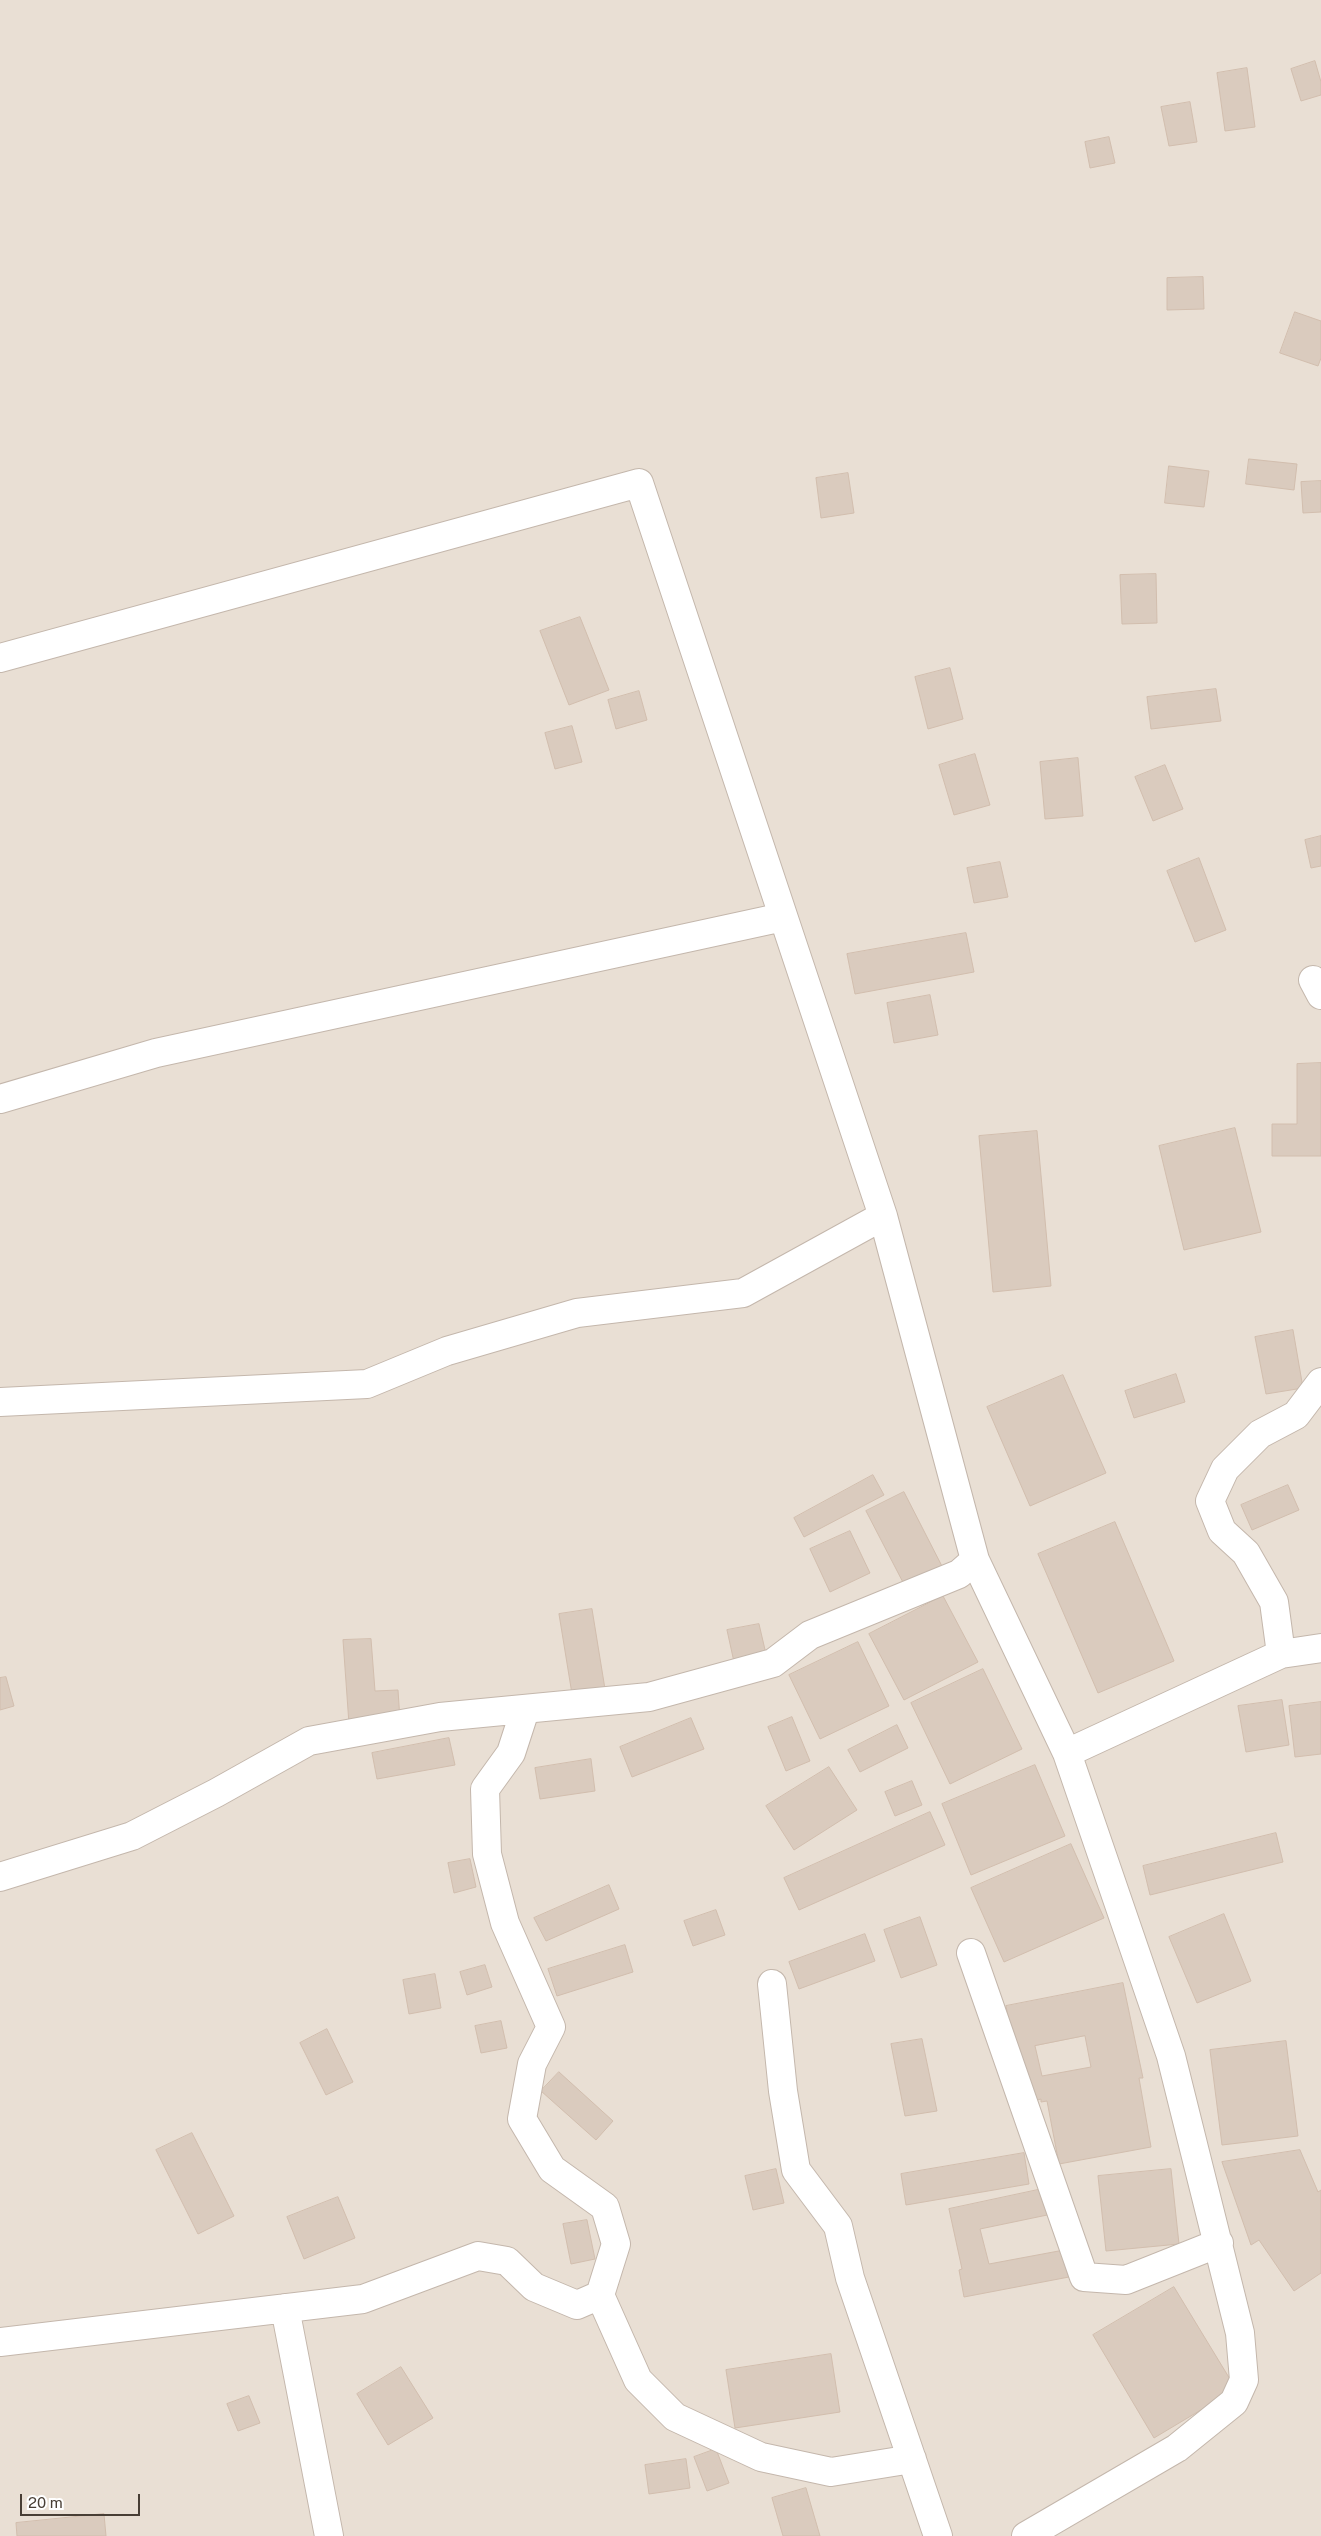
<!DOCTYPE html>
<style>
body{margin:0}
#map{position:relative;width:1321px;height:2536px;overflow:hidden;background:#f4eee7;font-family:"Public Sans",sans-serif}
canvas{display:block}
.scale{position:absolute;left:20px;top:2494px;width:120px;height:22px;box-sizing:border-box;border:2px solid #483e35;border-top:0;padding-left:6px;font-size:15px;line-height:18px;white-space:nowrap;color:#483e35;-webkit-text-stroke:4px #fff;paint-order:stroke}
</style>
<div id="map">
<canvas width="1321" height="2536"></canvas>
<div class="scale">20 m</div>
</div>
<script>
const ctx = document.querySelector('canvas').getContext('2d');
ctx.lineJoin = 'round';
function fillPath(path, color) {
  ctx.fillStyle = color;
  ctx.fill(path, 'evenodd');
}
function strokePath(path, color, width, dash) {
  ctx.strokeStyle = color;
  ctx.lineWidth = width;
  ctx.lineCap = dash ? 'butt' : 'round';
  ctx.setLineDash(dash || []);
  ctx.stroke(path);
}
fillPath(new Path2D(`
 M 0,0 L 1321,0 L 1321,2536 L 0,2536 Z`), '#e9dfd4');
const building = new Path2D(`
 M 1315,61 L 1321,82 L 1321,95 L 1301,101 L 1291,69 Z
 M 1247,68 L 1255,127 L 1225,131 L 1217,73 Z
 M 1190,102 L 1197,142 L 1169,146 L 1161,107 Z
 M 1109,137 L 1115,163 L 1090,168 L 1085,142 Z
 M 1203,277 L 1204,309 L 1167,310 L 1167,278 Z
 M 1295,312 L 1321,321 L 1321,358 L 1318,366 L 1280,353 Z
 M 1249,459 L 1297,464 L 1294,490 L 1246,484 Z
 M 1169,466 L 1209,471 L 1204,507 L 1165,503 Z
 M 848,473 L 854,513 L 821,518 L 816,478 Z
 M 1321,481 L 1321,512 L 1303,513 L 1301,482 Z
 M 1156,574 L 1157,623 L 1122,624 L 1120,575 Z
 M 580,617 L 609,690 L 569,705 L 540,631 Z
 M 950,668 L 963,719 L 928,729 L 915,677 Z
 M 1216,689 L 1221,721 L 1151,729 L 1147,697 Z
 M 639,691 L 647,720 L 616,729 L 608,700 Z
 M 572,726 L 582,762 L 555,769 L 545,733 Z
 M 975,754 L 990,805 L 954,815 L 939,765 Z
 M 1078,758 L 1083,816 L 1045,819 L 1040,762 Z
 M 1165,765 L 1183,809 L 1153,821 L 1135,777 Z
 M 1321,836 L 1321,866 L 1311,868 L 1305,840 Z
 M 1199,858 L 1226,930 L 1195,942 L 1167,871 Z
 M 1000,862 L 1008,897 L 974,903 L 967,868 Z
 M 966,933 L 974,972 L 855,994 L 847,954 Z
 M 930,995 L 938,1035 L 894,1043 L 887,1003 Z
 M 1321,1063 L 1321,1156 L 1272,1156 L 1272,1124 L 1297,1124 L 1297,1064 Z
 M 1235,1128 L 1261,1232 L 1184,1250 L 1159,1146 Z
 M 1037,1131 L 1051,1286 L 993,1292 L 979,1136 Z
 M 1293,1330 L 1303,1388 L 1266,1394 L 1255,1337 Z
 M 1176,1374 L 1185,1402 L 1134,1418 L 1125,1391 Z
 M 1063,1375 L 1106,1473 L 1030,1506 L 987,1407 Z
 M 873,1475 L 884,1495 L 804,1537 L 794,1518 Z
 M 1288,1485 L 1299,1510 L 1252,1530 L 1241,1505 Z
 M 904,1492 L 946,1574 L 908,1592 L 866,1511 Z
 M 1115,1522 L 1174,1661 L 1098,1693 L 1038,1554 Z
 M 850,1531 L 870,1573 L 830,1592 L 810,1549 Z
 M 943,1596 L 978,1662 L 904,1700 L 869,1634 Z
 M 592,1609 L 605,1689 L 572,1694 L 559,1614 Z
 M 759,1624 L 766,1654 L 734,1662 L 727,1630 Z
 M 371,1639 L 375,1691 L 398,1690 L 400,1720 L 349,1724 L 343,1640 Z
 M 858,1642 L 889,1706 L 820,1739 L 789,1675 Z
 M 983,1669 L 1022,1749 L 950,1784 L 911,1703 Z
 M 6,1677 L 14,1706 L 0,1710 L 0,1678 Z
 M 1282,1700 L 1289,1745 L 1246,1752 L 1238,1706 Z
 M 1321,1702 L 1321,1754 L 1295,1757 L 1289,1706 Z
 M 792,1717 L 810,1761 L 786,1771 L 768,1727 Z
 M 691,1718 L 704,1749 L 632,1777 L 620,1747 Z
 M 897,1725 L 908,1748 L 860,1772 L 848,1750 Z
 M 449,1738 L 455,1765 L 377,1779 L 372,1753 Z
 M 591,1759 L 595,1791 L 540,1799 L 535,1768 Z
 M 1035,1765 L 1065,1836 L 971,1875 L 942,1804 Z
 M 829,1767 L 857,1810 L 794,1850 L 766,1806 Z
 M 912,1781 L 922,1805 L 895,1816 L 885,1792 Z
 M 930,1812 L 945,1845 L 799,1910 L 784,1878 Z
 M 1276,1833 L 1283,1862 L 1150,1895 L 1143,1866 Z
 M 1071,1844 L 1104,1918 L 1004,1962 L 971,1888 Z
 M 470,1859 L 476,1887 L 454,1893 L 448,1863 Z
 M 609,1885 L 619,1909 L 546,1941 L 534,1918 Z
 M 716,1910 L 725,1935 L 693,1946 L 684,1921 Z
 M 1224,1914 L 1251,1981 L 1197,2003 L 1169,1937 Z
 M 920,1917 L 937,1965 L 901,1978 L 884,1930 Z
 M 865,1934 L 875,1961 L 799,1989 L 789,1962 Z
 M 625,1945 L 633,1972 L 557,1996 L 548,1969 Z
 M 485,1965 L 492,1987 L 467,1995 L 460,1972 Z
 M 435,1974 L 441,2008 L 409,2014 L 403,1980 Z
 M 1123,1983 L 1143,2078 L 1139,2078 L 1151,2147 L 1059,2164 L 1047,2101 L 1041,2102 L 1041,2099 L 1026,2103 L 1006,2006 ZM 1085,2036 L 1091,2067 L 1042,2076 L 1035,2046 Z
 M 501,2021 L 507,2048 L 481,2053 L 475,2026 Z
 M 327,2029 L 353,2082 L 326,2095 L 300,2043 Z
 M 922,2039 L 937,2111 L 905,2116 L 891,2044 Z
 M 1286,2041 L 1298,2136 L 1222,2145 L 1210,2050 Z
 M 559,2072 L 613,2121 L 596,2140 L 541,2091 Z
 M 192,2133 L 234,2216 L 198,2234 L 156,2150 Z
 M 1300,2150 L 1318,2192 L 1321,2190 L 1321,2273 L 1294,2291 L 1259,2240 L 1251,2245 L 1222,2162 Z
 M 1024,2153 L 1029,2184 L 906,2205 L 901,2174 Z
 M 776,2169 L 784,2203 L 753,2210 L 745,2176 Z
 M 1171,2169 L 1179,2244 L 1106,2251 L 1098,2176 Z
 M 1047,2188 L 1052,2214 L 980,2229 L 989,2264 L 1064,2250 L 1069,2277 L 964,2297 L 959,2270 L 962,2269 L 949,2209 Z
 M 338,2197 L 355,2238 L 304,2259 L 287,2217 Z
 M 587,2220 L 595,2259 L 571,2264 L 563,2224 Z
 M 1174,2287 L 1236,2389 L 1154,2438 L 1093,2335 Z
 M 831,2354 L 840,2412 L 735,2428 L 726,2370 Z
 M 401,2367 L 433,2418 L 388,2445 L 357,2394 Z
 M 249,2396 L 260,2423 L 238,2431 L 227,2404 Z
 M 716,2449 L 729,2483 L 707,2491 L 694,2457 Z
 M 686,2459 L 690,2488 L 649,2494 L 645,2465 Z
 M 806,2488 L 820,2536 L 783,2536 L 772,2498 Z
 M 104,2514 L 106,2536 L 17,2536 L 16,2523 Z`);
fillPath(building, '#dacbbe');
strokePath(building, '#d2beae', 1);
const minor = new Path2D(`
 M 0,658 L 639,483 L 883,1216 L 975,1560 L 1067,1753 L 1171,2056 L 1240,2333 L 1244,2380 L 1234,2402 L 1177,2448 L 1026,2536
 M 1313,980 L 1321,995
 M 0,1099 L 156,1053 L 783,917
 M 0,1402 L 367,1384 L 447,1351 L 577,1313 L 743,1293 L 883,1216
 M 1281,1654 L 1274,1602 L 1246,1553 L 1222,1531 L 1210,1501 L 1225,1469 L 1260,1434 L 1296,1415 L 1321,1382
 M 525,1710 L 511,1753 L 485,1789 L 487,1854 L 505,1923 L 551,2027 L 532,2064 L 522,2119 L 552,2169 L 605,2207 L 616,2244 L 600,2295 L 638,2380 L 675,2417 L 761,2457 L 831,2472 L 912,2459
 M 1067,1753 L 1281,1654 L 1321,1648
 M 0,1877 L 132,1836 L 216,1793 L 309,1741 L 440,1717 L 649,1697 L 773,1663 L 810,1635 L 959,1574 L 975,1560
 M 971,1953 L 1084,2277 L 1126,2280 L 1219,2243
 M 772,1984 L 783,2091 L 796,2170 L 838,2226 L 850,2278 L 938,2536
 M 285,2308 L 329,2536
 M 0,2342 L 363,2299 L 478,2256 L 507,2261 L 534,2287 L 577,2305 L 600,2295`);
strokePath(minor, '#c4b7ac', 30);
strokePath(minor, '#fff', 28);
</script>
